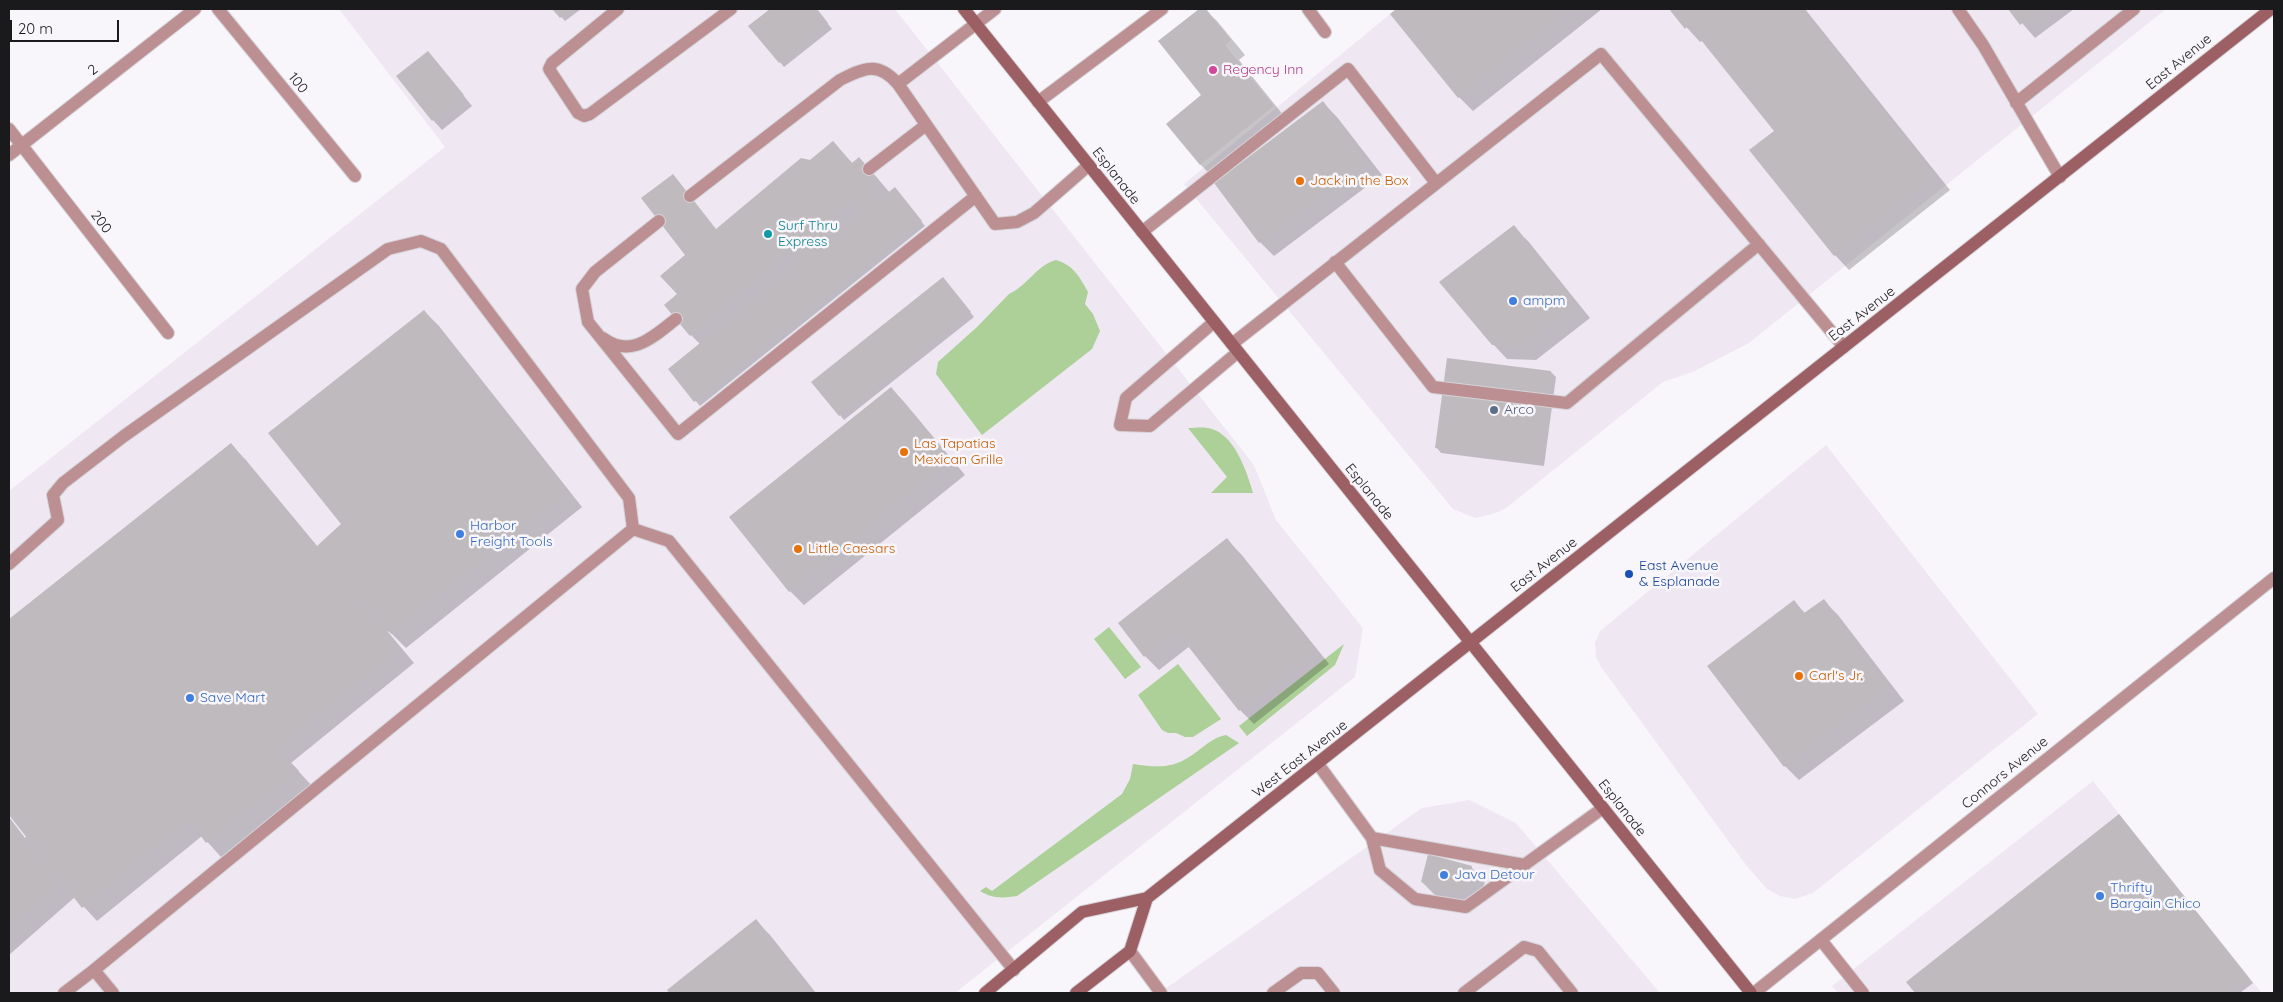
<!DOCTYPE html>
<style>
body{margin:0}
#map{position:relative;width:2283px;height:1002px;overflow:hidden;background:#f9f6fb;font-family:Quicksand,sans-serif}
canvas{display:block}
.frame{position:absolute;inset:0;border:10px solid #1a191b;pointer-events:none}
.scale{position:absolute;left:10px;top:20px;width:109px;height:22px;box-sizing:border-box;border:2px solid #1a191b;border-top:0;padding-left:6px;font-size:15px;line-height:18px;white-space:nowrap;color:#1a191b;-webkit-text-stroke:4px #f9f6fb;paint-order:stroke}
</style>
<div id="map">
<canvas width="2283" height="1002"></canvas>
<div class="frame"></div>
<div class="scale">20 m</div>
</div>
<script>
const ctx = document.querySelector('canvas').getContext('2d');
ctx.lineJoin = 'round';
function fillPath(path, color) {
  ctx.fillStyle = color;
  ctx.fill(path, 'evenodd');
}
function strokePath(path, color, width, dash) {
  ctx.strokeStyle = color;
  ctx.lineWidth = width;
  ctx.lineCap = dash ? 'butt' : 'round';
  ctx.setLineDash(dash || []);
  ctx.stroke(path);
}
function write(font, color, halo, rows, align = 'center') {
  ctx.font = font + ' Quicksand,sans-serif';
  ctx.lineWidth = 5;
  ctx.setLineDash([]);
  ctx.textBaseline = 'middle';
  ctx.strokeStyle = halo;
  ctx.fillStyle = color;
  for (const [text, x, y, turn = 0] of rows) {
    ctx.save();
    ctx.translate(x, y);
    ctx.rotate((+turn || 0) * Math.PI / 180);
    ctx.textAlign = isNaN(turn) ? turn : align;
    if (halo) ctx.strokeText(text, 0, 0);
    ctx.fillText(text, 0, 0);
    ctx.restore();
  }
}
fillPath(new Path2D(`
 M 339,9 L 895,9 L 1254,465 L 1276,520 L 1363,628 L 1355,677 L 955,993 L 9,993 L 9,491 L 445,147 Z
 M 1396,9 L 2166,9 L 1749,343 L 1695,371 L 1663,382 L 1505,509 L 1493,514 L 1475,518 L 1453,509 L 1184,184 Z
 M 1826,445 L 2038,714 L 1813,893 L 1795,899 L 1780,896 L 1767,889 L 1746,865 L 1601,667 L 1596,657 L 1595,643 L 1600,631 Z
 M 2093,781 L 2262,993 L 1838,993 L 1832,986 Z
 M 1470,800 L 1516,823 L 1660,993 L 1159,993 L 1422,808 Z`), '#efe8f3');
fillPath(new Path2D(`
 M 1056,260 C 1073,265 1080,277 1088,292 L 1085,304 L 1093,314 L 1100,331 L 1092,349 L 982,435 L 936,374 L 938,362 L 977,327 L 1009,294 C 1027,286 1037,265 1056,260 Z
 M 1188,428 C 1194,428 1201,427 1208,428 C 1234,432 1247,472 1253,493 L 1211,493 L 1227,477 Z
 M 1109,627 L 1141,667 L 1125,679 L 1094,639 Z
 M 1344,644 L 1335,665 L 1247,736 L 1239,726 Z
 M 1178,664 L 1221,719 L 1193,737 L 1185,737 L 1176,733 L 1168,733 L 1162,730 L 1138,695 Z
 M 1226,735 L 1239,743 L 1017,896 C 1003,898 993,899 980,891 L 986,887 L 992,891 L 1122,794 L 1130,779 L 1133,764 C 1161,768 1175,769 1199,750 C 1208,743 1215,737 1226,735 Z`), '#acd097');
fillPath(new Path2D(`
 M 554,9 L 581,9 L 565,21 Z
 M 772,9 L 816,9 L 832,29 L 784,67 L 750,26 Z
 M 1201,9 L 1204,9 L 1217,21 L 1245,55 L 1239,60 L 1288,121 L 1215,179 L 1200,164 L 1203,95 L 1160,41 Z
 M 1398,9 L 1602,9 L 1473,111 L 1459,97 L 1391,14 Z
 M 1670,9 L 1805,9 L 1950,190 L 1849,270 L 1835,255 L 1751,150 L 1775,131 L 1703,40 L 1700,42 Z
 M 2010,9 L 2074,9 L 2035,38 Z
 M 428,52 L 472,106 L 442,130 L 433,120 Z
 M 1323,103 L 1337,117 L 1382,175 L 1274,256 L 1260,242 Z
 M 833,143 L 853,164 L 873,173 L 890,193 L 899,193 L 925,226 L 700,406 L 669,369 L 700,344 L 691,335 L 678,295 L 717,231 Z
 M 1513,227 L 1528,241 L 1590,318 L 1536,360 L 1507,359 L 1493,344 Z
 M 947,283 L 974,317 L 844,420 L 840,415 Z
 M 424,311 L 439,326 L 582,507 L 406,648 L 389,631 L 388,632 L 414,663 L 291,763 L 312,786 L 221,857 L 202,836 L 97,921 L 75,897 L 9,955 L 9,817 L 25,838 L 27,836 L 9,813 L 9,621 L 231,445 L 245,459 L 318,547 L 342,524 Z
 M 1551,372 L 1556,377 L 1544,466 L 1441,453 L 1437,448 Z
 M 891,388 L 905,403 L 965,475 L 804,605 L 790,591 Z
 M 1226,539 L 1241,554 L 1329,664 L 1254,724 L 1240,710 L 1190,646 L 1159,670 L 1145,656 Z
 M 1824,601 L 1838,615 L 1904,701 L 1799,780 L 1785,766 L 1794,602 L 1806,614 Z
 M 2123,820 L 2253,983 L 2240,993 L 1917,993 L 1908,982 Z
 M 1471,867 L 1485,881 L 1478,907 L 1436,896 L 1422,882 Z
 M 756,921 L 770,935 L 816,993 L 671,993 L 669,990 Z`), '#0003');
fillPath(new Path2D(`
 M 552,9 L 571,9 L 560,18 Z
 M 770,9 L 817,9 L 828,23 L 779,63 L 748,26 Z
 M 1199,9 L 1206,9 L 1231,40 L 1225,45 L 1274,106 L 1200,165 L 1166,124 L 1201,95 L 1158,41 Z
 M 1396,9 L 1570,9 L 1458,98 L 1390,14 Z
 M 1669,9 L 1803,9 L 1936,175 L 1834,256 L 1749,150 L 1774,131 L 1689,25 L 1685,29 Z
 M 2008,9 L 2041,9 L 2020,25 Z
 M 428,51 L 464,95 L 432,121 L 396,76 Z
 M 1323,101 L 1368,161 L 1259,243 L 1214,183 Z
 M 833,141 L 852,163 L 859,157 L 881,183 L 873,190 L 880,199 L 895,187 L 922,221 L 694,402 L 668,369 L 799,263 L 790,252 L 690,336 L 664,305 L 677,294 L 660,276 L 685,255 L 641,198 L 673,174 L 716,229 L 801,158 L 810,160 ZM 852,200 L 863,213 L 830,239 L 820,227 Z
 M 1514,225 L 1576,303 L 1522,347 L 1492,345 L 1439,282 Z
 M 943,277 L 971,312 L 839,416 L 811,382 Z
 M 424,310 L 569,492 L 391,634 L 317,546 L 341,524 L 268,433 Z
 M 1447,358 L 1551,371 L 1540,462 L 1435,448 Z
 M 891,387 L 951,460 L 789,592 L 729,517 Z
 M 231,443 L 401,649 L 277,748 L 299,771 L 206,843 L 189,820 L 82,908 L 9,815 L 9,619 Z
 M 1227,538 L 1316,650 L 1239,711 L 1176,631 L 1144,657 L 1118,623 Z
 M 1824,599 L 1890,687 L 1784,767 L 1707,666 L 1794,600 L 1804,613 Z
 M 2119,814 L 2249,978 L 2230,993 L 1915,993 L 1906,982 Z
 M 9,819 L 61,884 L 9,928 Z
 M 1428,854 L 1472,866 L 1464,894 L 1421,882 Z
 M 756,919 L 815,993 L 669,993 L 667,990 Z`), '#bebabe');
const lane = new Path2D(`
 M 618,9 L 552,63 L 549,69 L 578,113 L 584,116 L 590,114 L 731,9
 M 1308,9 L 1325,32
 M 1958,9 L 1983,45 L 2060,177
 M 898,84 L 995,9
 M 1038,102 L 1162,9
 M 2016,103 L 2134,9
 M 869,169 L 926,125
 M 690,196 L 840,80 C 864,68 878,61 898,84 L 995,224 L 1017,222 L 1034,213 L 1089,165
 M 659,221 L 595,272 L 582,289 L 588,322 L 678,434 L 976,196
 M 1142,232 L 1348,69 L 1436,183
 M 1335,262 L 1433,387 L 1567,403 L 1759,244
 M 1214,322 L 1126,398 L 1120,425 L 1150,426 L 1238,352
 M 603,338 C 631,359 653,337 676,319
 M 1232,344 L 1601,54 L 1844,347
 M 9,564 L 58,520 L 53,495 L 63,483 L 124,436 L 388,249 L 421,241 L 441,249 L 629,498 L 633,529
 M 1318,764 L 1372,838 L 1380,870 L 1415,899 L 1466,907 L 1603,808
 M 1372,838 L 1525,865
 M 1821,940 L 1863,993
 M 1130,951 L 1161,993
 M 64,993 L 94,970
 M 113,993 L 94,970 L 633,529 L 669,541 L 1014,970
 M 1273,993 L 1301,973 L 1318,973 L 1334,993
 M 1464,993 L 1524,947 L 1538,951 L 1572,993`);
const street = new Path2D(`
 M 218,9 L 355,176
 M 9,129 L 168,333
 M 9,155 L 195,9
 M 1754,993 L 2274,578`);
const secondary = new Path2D(`
 M 964,9 L 1751,993
 M 985,993 L 1082,912 L 1147,898 L 2271,9
 M 1076,993 L 1130,951 L 1147,898`);
strokePath(lane, '#d5d3d7', 14);
strokePath(street, '#d5d3d7', 14);
strokePath(secondary, '#d5d3d7', 14);
strokePath(lane, '#bc9093', 12);
strokePath(street, '#bc9093', 12);
strokePath(secondary, '#9b5f64', 12);
for (const [x, y, r, color] of [
 [1213,70,5,"#d1479c"],
 [1300,181,5,"#e8710a"],
 [768,234,5,"#0f9aa8"],
 [1513,301,5,"#3f7fe0"],
 [1494,410,5,"#5c6f8a"],
 [904,452,5,"#e8710a"],
 [460,534,5,"#3f7fe0"],
 [798,549,5,"#e8710a"],
 [1629,574,5,"#1a4fb4"],
 [1799,676,5,"#e8710a"],
 [190,698,5,"#3f7fe0"],
 [1444,875,5,"#3f7fe0"],
 [2100,896,5,"#3f7fe0"]
]) {
  const dot = new Path2D();
  dot.arc(x, y, r, 0, 2 * Math.PI);
  ctx.fillStyle = color;
  ctx.fill(dot);
  strokePath(dot, '#f9f6fb', 2);
}
write('14px', '#1a191b', '#f9f6fb', [
 ["East Avenue",2179,62,-39],
 ["2",93,70,-38],
 ["100",298,83,51],
 ["Esplanade",1116,176,52],
 ["200",101,222,52],
 ["East Avenue",1862,314,-38],
 ["Esplanade",1369,492,51],
 ["East Avenue",1544,565,-38],
 ["West East Avenue",1300,759,-38],
 ["Connors Avenue",2005,773,-39],
 ["Esplanade",1622,808,52]
]);
write('14px', '#b23c85', '#f9f6fb', [
 ["Regency Inn",1223,70]
], 'left');
write('14px', '#c56008', '#f9f6fb', [
 ["Jack in the Box",1310,181],
 ["Las Tapatias",914,444],
 ["Mexican Grille",914,460],
 ["Little Caesars",808,549],
 ["Carl's Jr.",1809,676]
], 'left');
write('14px', '#0d838f', '#f9f6fb', [
 ["Surf Thru",778,226],
 ["Express",778,242]
], 'left');
write('14px', '#366cbe', '#f9f6fb', [
 ["ampm",1523,301],
 ["Harbor",470,526],
 ["Freight Tools",470,542],
 ["Save Mart",200,698],
 ["Java Detour",1454,875],
 ["Thrifty",2110,888],
 ["Bargain Chico",2110,904]
], 'left');
write('14px', '#4e5e75', '#f9f6fb', [
 ["Arco",1504,410]
], 'left');
write('14px', '#164399', '#f9f6fb', [
 ["East Avenue",1639,566],
 ["& Esplanade",1639,582]
], 'left');
</script>
